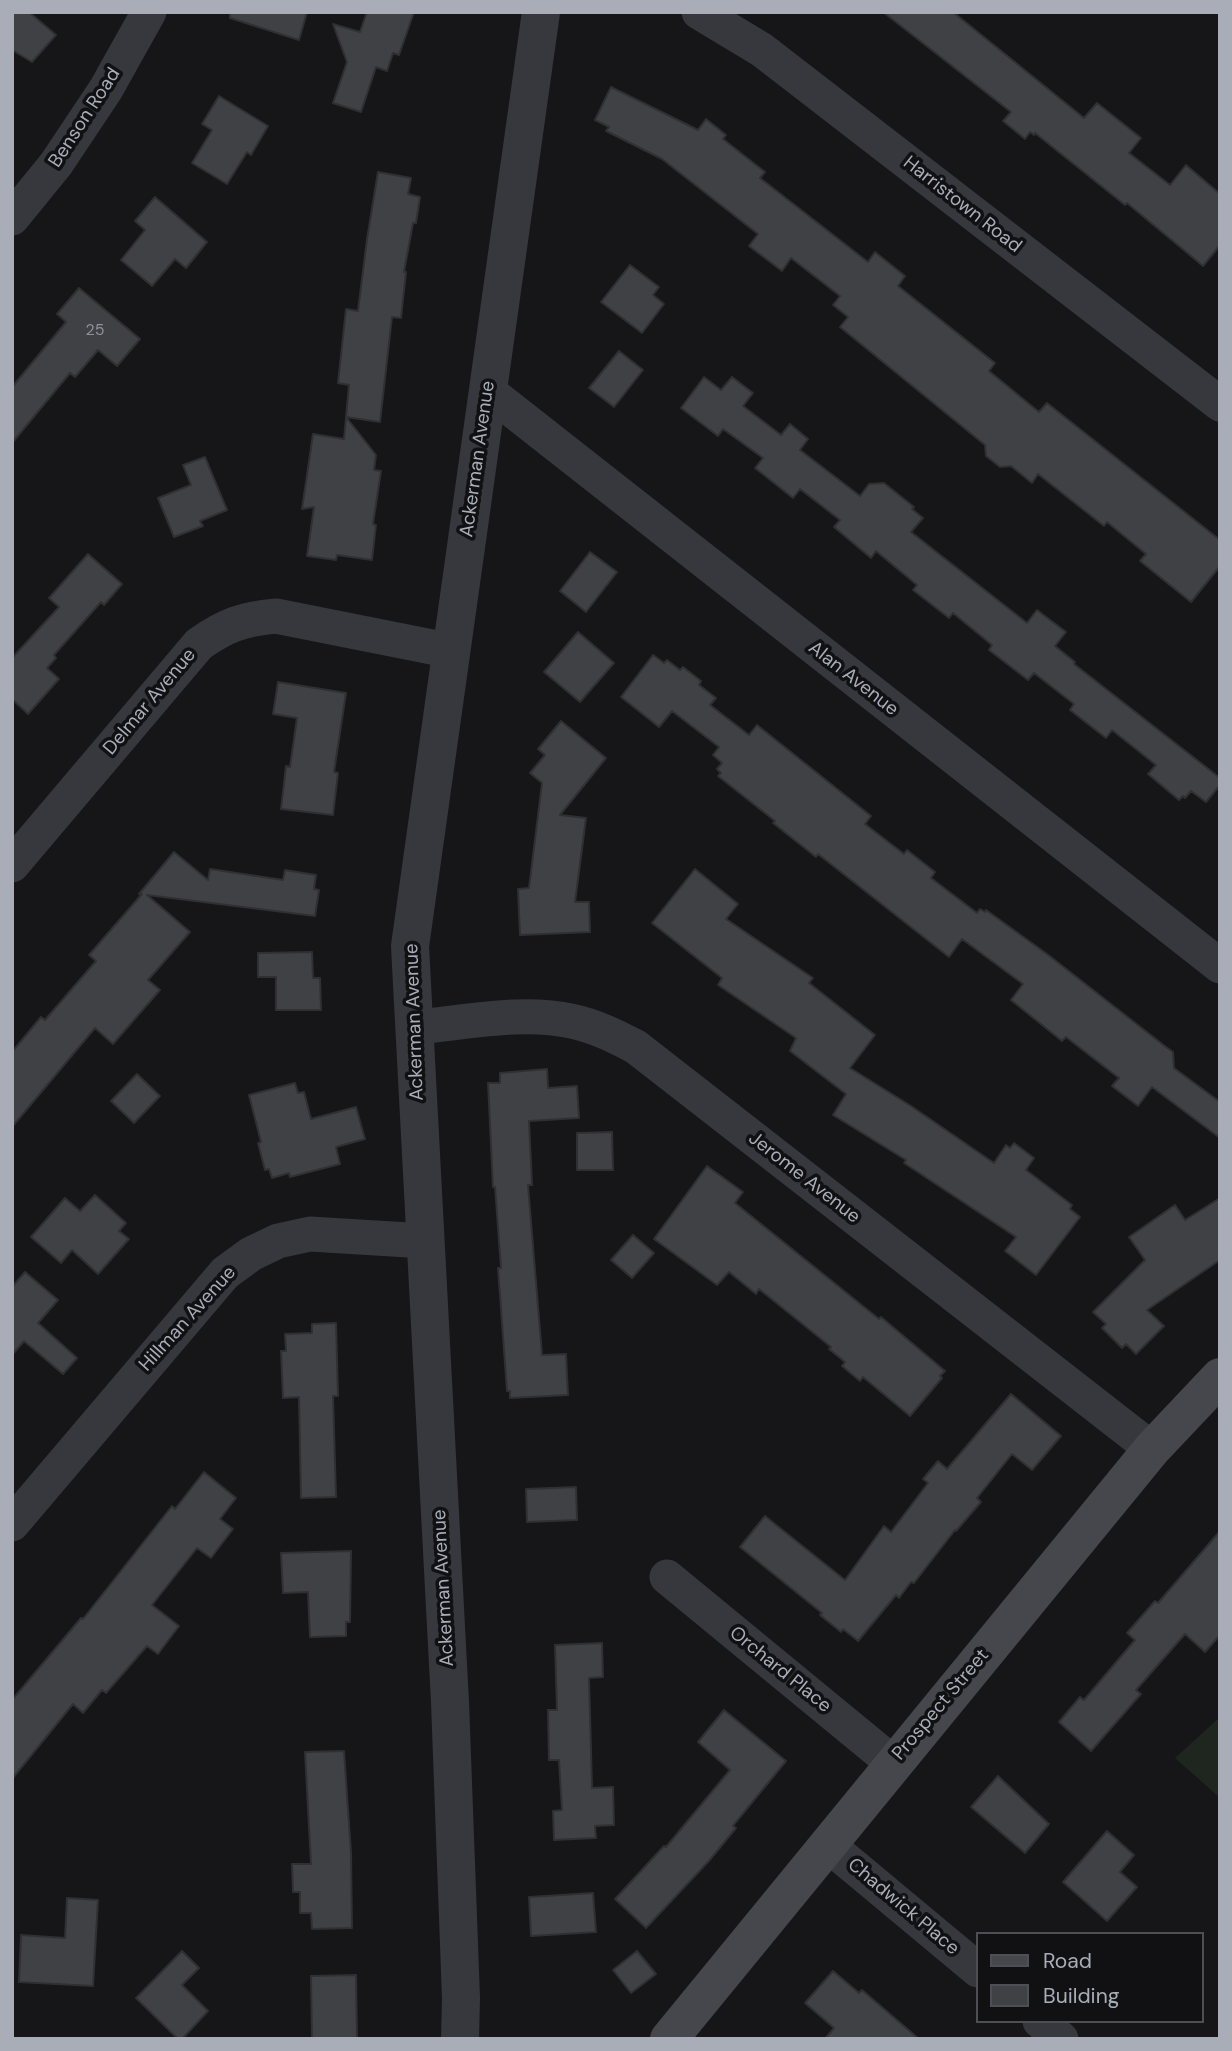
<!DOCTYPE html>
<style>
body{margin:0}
#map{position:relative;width:1232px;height:2051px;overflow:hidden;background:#161618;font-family:"DM Sans",sans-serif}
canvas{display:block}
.frame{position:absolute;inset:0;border:14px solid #a8adb8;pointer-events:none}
.legend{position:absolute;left:976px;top:1932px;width:228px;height:91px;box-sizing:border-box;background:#111113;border:2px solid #4d4f55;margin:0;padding:9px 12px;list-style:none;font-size:21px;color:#a8adb8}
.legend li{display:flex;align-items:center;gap:14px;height:35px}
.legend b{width:35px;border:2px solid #4d4f55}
</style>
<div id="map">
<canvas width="1232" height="2051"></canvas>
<div class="frame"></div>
<ul class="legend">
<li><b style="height:9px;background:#45474d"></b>Road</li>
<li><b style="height:19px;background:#404145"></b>Building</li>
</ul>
</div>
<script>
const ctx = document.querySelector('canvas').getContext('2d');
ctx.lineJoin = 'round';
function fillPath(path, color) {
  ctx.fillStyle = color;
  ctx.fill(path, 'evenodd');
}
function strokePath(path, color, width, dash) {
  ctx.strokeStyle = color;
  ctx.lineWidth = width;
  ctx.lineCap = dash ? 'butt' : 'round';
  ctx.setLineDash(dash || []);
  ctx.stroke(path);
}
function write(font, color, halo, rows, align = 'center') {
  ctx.font = font + ' "DM Sans",sans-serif';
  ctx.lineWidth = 7;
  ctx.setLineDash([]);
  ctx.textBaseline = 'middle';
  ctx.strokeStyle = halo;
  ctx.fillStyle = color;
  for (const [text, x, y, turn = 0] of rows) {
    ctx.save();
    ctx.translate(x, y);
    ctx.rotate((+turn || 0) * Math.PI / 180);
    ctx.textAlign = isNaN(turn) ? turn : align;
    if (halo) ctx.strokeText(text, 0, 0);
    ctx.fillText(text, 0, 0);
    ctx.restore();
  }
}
fillPath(new Path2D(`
 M 1220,1717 L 1220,1798 L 1175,1758 Z`), '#1e261f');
const building = new Path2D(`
 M 12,12 L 29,12 L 56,35 L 32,62 L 12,50 Z
 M 230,12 L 307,12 L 299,40 L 230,18 Z
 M 367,12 L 414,12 L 399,55 L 393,53 L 387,71 L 376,67 L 361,112 L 333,103 L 347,62 L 333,24 L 360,32 Z
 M 883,12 L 953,12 L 1084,118 L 1097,103 L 1141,138 L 1129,153 L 1170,185 L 1186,165 L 1220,194 L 1220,245 L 1203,266 L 1127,203 L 1125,205 L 1035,133 L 1034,135 L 1030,132 L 1025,139 L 1003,121 L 1011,112 Z
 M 611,87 L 698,130 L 706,119 L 726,135 L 723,139 L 765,172 L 760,178 L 868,262 L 875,252 L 905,276 L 898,286 L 995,363 L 989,371 L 1039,412 L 1047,403 L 1220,540 L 1220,566 L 1191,602 L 1140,561 L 1146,554 L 1107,522 L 1104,526 L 1038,474 L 1032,483 L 1011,466 L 1000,467 L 986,456 L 985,445 L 840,327 L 848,317 L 833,305 L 840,296 L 791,258 L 782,271 L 749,246 L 758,234 L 662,159 L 606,131 L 609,127 L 595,120 Z
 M 219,96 L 268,126 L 251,155 L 247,152 L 227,184 L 192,163 L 212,130 L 202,124 Z
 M 378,172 L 411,178 L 408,194 L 420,197 L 416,223 L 413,223 L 404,272 L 406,272 L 401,318 L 392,317 L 380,422 L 346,417 L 376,455 L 374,470 L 381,471 L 373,524 L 376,525 L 372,560 L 337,555 L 336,560 L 307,556 L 314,507 L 302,509 L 313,434 L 344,439 L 349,385 L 338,383 L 346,309 L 358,311 L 367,239 Z
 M 155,197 L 207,242 L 186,268 L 175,259 L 152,286 L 121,260 L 145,230 L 135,221 Z
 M 630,265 L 659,287 L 653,295 L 664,304 L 642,333 L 601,302 Z
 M 79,288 L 140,339 L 117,366 L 98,350 L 75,377 L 70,373 L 12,443 L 12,387 L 66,322 L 57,314 Z
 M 619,351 L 643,370 L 614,407 L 589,388 Z
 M 704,377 L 721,390 L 732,377 L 753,393 L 743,406 L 781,435 L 790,424 L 808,439 L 800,450 L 860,496 L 869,484 L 884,483 L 914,507 L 912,509 L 923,518 L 911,532 L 1027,623 L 1037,610 L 1066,632 L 1055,646 L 1075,662 L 1074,664 L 1220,778 L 1220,785 L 1206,802 L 1191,791 L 1185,798 L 1183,796 L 1179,800 L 1148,774 L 1156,765 L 1112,730 L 1106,738 L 1070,710 L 1074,704 L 1034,673 L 1028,680 L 989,650 L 992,645 L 953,613 L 949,618 L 913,590 L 917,585 L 876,551 L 871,558 L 834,527 L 840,520 L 800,489 L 793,498 L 755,468 L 763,458 L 723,429 L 718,436 L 681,408 Z
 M 205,457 L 227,510 L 200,521 L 203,526 L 174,537 L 158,498 L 191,485 L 183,465 Z
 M 590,552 L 617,572 L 586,612 L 560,591 Z
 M 88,554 L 122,584 L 104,605 L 101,602 L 54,655 L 56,658 L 47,668 L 59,679 L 28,714 L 12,699 L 12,658 L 59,607 L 49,598 Z
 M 578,632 L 614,663 L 580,702 L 544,672 Z
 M 653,655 L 664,663 L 667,660 L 680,670 L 683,667 L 701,681 L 699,685 L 716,698 L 710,705 L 749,735 L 757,725 L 871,816 L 865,824 L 904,854 L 907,850 L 935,872 L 931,878 L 977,913 L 980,909 L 985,912 L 986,910 L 1047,954 L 1166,1047 L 1173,1052 L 1174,1068 L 1220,1102 L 1220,1138 L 1152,1087 L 1138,1106 L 1112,1086 L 1119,1078 L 1066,1037 L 1062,1041 L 1011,1000 L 1023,984 L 962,939 L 949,957 L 818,854 L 816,857 L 773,823 L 775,821 L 718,776 L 721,773 L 717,769 L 722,763 L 713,755 L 719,747 L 672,711 L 659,727 L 621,697 Z
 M 278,682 L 346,693 L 334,772 L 338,773 L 333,815 L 281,809 L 286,766 L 290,767 L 297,718 L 273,714 Z
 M 561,721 L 606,758 L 560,815 L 586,818 L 575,902 L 589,902 L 590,932 L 520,935 L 518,889 L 529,888 L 542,783 L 530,773 L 545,755 L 538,749 Z
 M 174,852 L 208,880 L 210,869 L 283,880 L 285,870 L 316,875 L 314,889 L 319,890 L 315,916 L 147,895 L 190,932 L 148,980 L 160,990 L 113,1044 L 95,1028 L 12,1127 L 12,1052 L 41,1017 L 45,1020 L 96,961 L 89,955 L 142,894 L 139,894 Z
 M 695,869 L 738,904 L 726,919 L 813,978 L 809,983 L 875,1035 L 850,1068 L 911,1106 L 994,1163 L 1006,1145 L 1010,1148 L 1014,1143 L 1034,1158 L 1026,1170 L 1072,1205 L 1070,1209 L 1080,1217 L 1036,1275 L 1005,1251 L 1016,1237 L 904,1163 L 906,1160 L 833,1115 L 846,1094 L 790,1051 L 796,1038 L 718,985 L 722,978 L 652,923 Z
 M 312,952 L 313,978 L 320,978 L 321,1010 L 276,1010 L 276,977 L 258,977 L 258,953 Z
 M 547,1069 L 548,1088 L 577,1086 L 579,1118 L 529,1121 L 532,1185 L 528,1185 L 542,1355 L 566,1354 L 568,1395 L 510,1398 L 510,1391 L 507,1391 L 498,1268 L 501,1268 L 495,1187 L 493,1187 L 488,1083 L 500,1083 L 500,1073 Z
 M 137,1074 L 160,1096 L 134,1123 L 111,1101 Z
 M 295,1083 L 298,1093 L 304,1092 L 311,1119 L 356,1107 L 365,1139 L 336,1147 L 340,1164 L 290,1177 L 289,1173 L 272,1178 L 269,1169 L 265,1170 L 258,1143 L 261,1142 L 249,1095 Z
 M 612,1132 L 613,1170 L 577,1170 L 577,1133 Z
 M 707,1166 L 743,1192 L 735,1203 L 879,1319 L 881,1317 L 945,1371 L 940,1376 L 942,1378 L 910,1416 L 863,1377 L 860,1381 L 842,1366 L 845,1362 L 829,1349 L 831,1347 L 759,1289 L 756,1294 L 729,1272 L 717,1285 L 654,1239 Z
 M 95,1195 L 126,1223 L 119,1231 L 129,1239 L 98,1274 L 72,1250 L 61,1263 L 31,1237 L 65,1198 L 80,1211 Z
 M 1220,1198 L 1220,1260 L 1147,1310 L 1164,1326 L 1136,1354 L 1126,1344 L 1122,1348 L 1102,1328 L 1106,1324 L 1093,1312 L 1145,1260 L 1129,1237 L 1175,1205 L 1185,1220 Z
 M 633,1235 L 654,1253 L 632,1278 L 611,1260 Z
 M 25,1272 L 58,1300 L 38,1323 L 77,1358 L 63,1374 L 24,1341 L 12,1355 L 12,1287 Z
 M 336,1323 L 338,1396 L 333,1396 L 336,1497 L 301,1498 L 299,1397 L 283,1398 L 281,1351 L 286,1351 L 285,1334 L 312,1333 L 312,1324 Z
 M 1011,1394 L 1061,1436 L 1032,1470 L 1012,1454 L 977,1498 L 981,1502 L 956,1531 L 955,1530 L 914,1583 L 911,1582 L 899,1598 L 896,1595 L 858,1641 L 843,1629 L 841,1632 L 820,1615 L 822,1613 L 740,1547 L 765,1516 L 845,1580 L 884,1526 L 891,1532 L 928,1483 L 923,1479 L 938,1461 L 947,1469 Z
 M 204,1472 L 236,1498 L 220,1519 L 233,1529 L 211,1558 L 197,1548 L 152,1605 L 179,1626 L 158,1654 L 147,1646 L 106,1693 L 102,1690 L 83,1713 L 73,1704 L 12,1779 L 12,1700 L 81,1618 L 83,1619 L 172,1506 L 175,1509 Z
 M 576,1487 L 577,1520 L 527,1522 L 526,1489 Z
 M 1220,1531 L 1220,1635 L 1205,1652 L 1185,1634 L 1136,1690 L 1141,1694 L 1091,1751 L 1059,1722 L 1080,1697 L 1084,1700 L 1135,1640 L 1127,1633 L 1155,1601 L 1158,1603 Z
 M 351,1551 L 350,1622 L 346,1622 L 346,1636 L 310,1637 L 308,1592 L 283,1593 L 281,1553 Z
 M 602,1643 L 603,1677 L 589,1678 L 592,1788 L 613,1787 L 614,1825 L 595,1826 L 596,1838 L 554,1840 L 553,1811 L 562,1810 L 559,1760 L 549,1760 L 548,1710 L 557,1710 L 555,1645 Z
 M 724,1710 L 786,1761 L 736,1822 L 733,1826 L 736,1828 L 708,1862 L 646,1928 L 615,1899 L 664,1846 L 666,1847 L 730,1770 L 698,1742 Z
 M 344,1751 L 351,1853 L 352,1928 L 312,1929 L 311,1913 L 300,1913 L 300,1892 L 293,1892 L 292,1864 L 311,1864 L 305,1752 Z
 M 998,1776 L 1049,1824 L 1025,1853 L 971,1807 Z
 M 1107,1831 L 1134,1855 L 1120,1872 L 1137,1887 L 1107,1921 L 1063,1882 Z
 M 593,1893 L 596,1932 L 531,1936 L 529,1897 Z
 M 67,1898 L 98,1900 L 93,1986 L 19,1982 L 21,1935 L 65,1938 Z
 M 182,1951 L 199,1968 L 182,1985 L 208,2011 L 182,2039 L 178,2039 L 136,1998 Z
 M 637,1951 L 656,1974 L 631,1993 L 613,1970 Z
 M 833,1971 L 859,1993 L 862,1990 L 919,2039 L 825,2039 L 834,2028 L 805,2003 Z
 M 356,1975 L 357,2039 L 312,2039 L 311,1976 Z`);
fillPath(building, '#404145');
strokePath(building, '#303034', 2);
strokePath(new Path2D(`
 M 699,12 L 762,50 L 1220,404
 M 12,218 L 56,164 L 106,89 L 149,12
 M 488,391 L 1220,966
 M 12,865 L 199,644 C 226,625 243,619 276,616 L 452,651
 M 414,1027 C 463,1023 523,1010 571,1021 C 595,1026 615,1036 636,1047 L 1152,1449
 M 12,1524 L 225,1273 L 251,1254 L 278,1241 L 310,1234 L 425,1241
 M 667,1577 L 893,1763
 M 828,1845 L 978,1970
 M 1040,2021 L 1061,2039`), '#37383d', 35);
strokePath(new Path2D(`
 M 460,2039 L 461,1998 L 450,1702 L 410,946 L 541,12`), '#37383d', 38);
strokePath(new Path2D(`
 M 669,2039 L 1152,1449 L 1220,1377`), '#45474d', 38);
write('16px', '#8e929b', null, [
 ["25",95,331]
]);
write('19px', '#a8adb8', '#111113', [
 ["Benson Road",85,118,-57],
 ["Harristown Road",962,205,38],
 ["Ackerman Avenue",478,459,-82],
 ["Alan Avenue",853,679,38],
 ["Delmar Avenue",150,702,-50],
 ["Ackerman Avenue",415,1022,-92],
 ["Jerome Avenue",804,1178,38],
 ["Hillman Avenue",188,1319,-48],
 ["Ackerman Avenue",444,1588,-93],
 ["Orchard Place",780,1670,39],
 ["Prospect Street",941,1705,-50],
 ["Chadwick Place",903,1907,40]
]);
</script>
